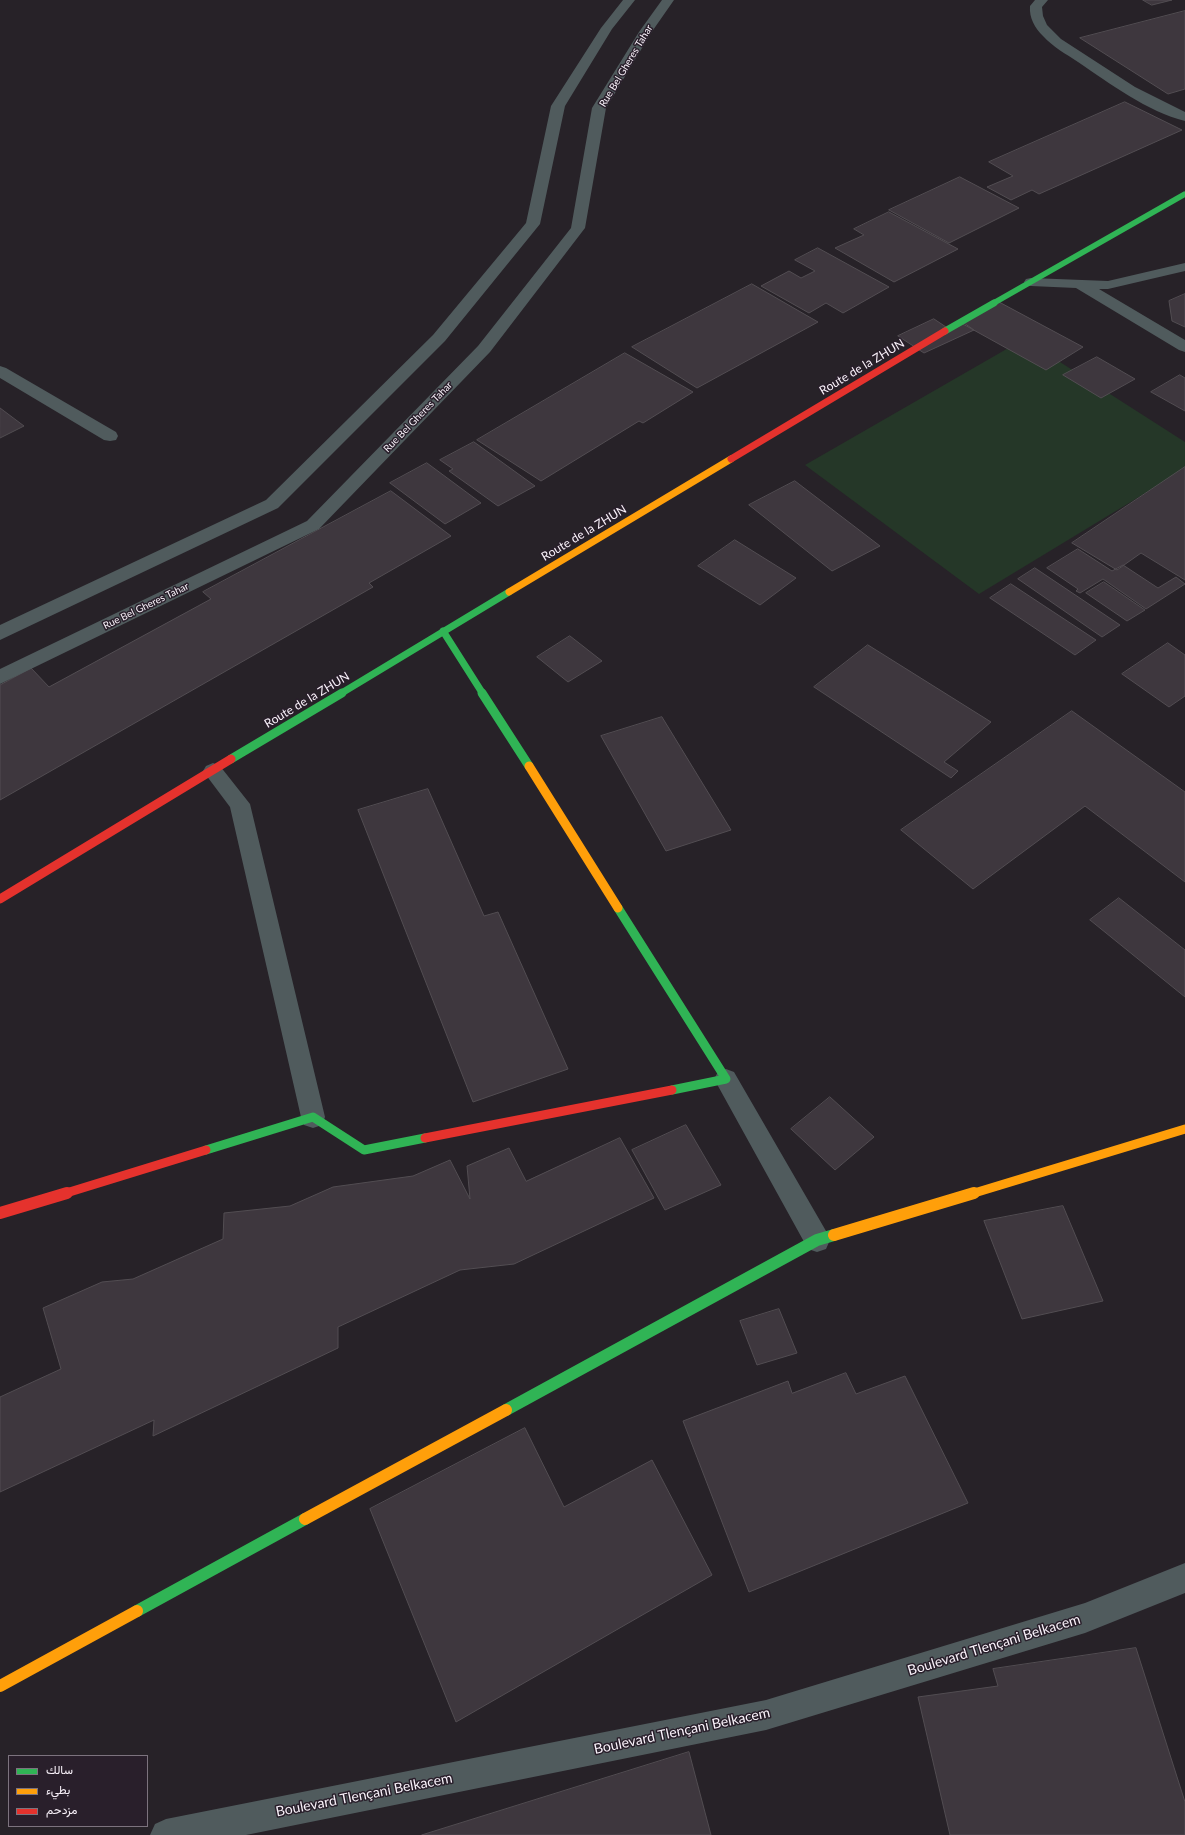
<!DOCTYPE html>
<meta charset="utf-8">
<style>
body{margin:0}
#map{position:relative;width:1185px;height:1835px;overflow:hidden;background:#272228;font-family:Lato,Vazirmatn,sans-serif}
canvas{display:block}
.legend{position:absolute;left:8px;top:1755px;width:140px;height:72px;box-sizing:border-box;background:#291f2b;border:1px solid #7c737e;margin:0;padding:5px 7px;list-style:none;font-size:12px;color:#f9f2fa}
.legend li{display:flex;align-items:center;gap:8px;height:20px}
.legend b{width:20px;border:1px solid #7c737e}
</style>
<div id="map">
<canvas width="1185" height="1835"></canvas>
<ul class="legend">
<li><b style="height:5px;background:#30b455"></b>سالك</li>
<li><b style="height:5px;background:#ff9f0a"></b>بطيء</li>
<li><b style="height:5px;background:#e5322d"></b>مزدحم</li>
</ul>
</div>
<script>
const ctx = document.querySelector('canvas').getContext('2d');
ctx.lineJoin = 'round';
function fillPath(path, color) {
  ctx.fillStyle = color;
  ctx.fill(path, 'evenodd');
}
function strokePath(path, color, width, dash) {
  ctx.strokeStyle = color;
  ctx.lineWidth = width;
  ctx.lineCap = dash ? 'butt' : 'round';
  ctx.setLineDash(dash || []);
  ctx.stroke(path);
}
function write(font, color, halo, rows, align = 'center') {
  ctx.font = font + ' Lato,sans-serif';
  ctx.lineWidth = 3;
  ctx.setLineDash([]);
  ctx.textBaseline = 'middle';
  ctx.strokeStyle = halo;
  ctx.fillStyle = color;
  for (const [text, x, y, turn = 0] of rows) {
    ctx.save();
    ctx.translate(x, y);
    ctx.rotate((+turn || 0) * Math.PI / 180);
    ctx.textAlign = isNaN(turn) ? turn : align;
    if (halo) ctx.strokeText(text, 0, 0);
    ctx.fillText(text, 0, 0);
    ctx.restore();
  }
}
fillPath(new Path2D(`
 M 1024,339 L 1185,442 L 1185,469 L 979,594 L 805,465 Z`), '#253728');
const building = new Path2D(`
 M 1143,0 L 1172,0 L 1152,5 Z
 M 1185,11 L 1185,89 L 1168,94 L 1080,38 Z
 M 1125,102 L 1182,130 L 1039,194 L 1032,190 L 1011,200 L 987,187 L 1013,176 L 989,162 Z
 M 960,177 L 1019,208 L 949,243 L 889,210 Z
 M 889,212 L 958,249 L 894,282 L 835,248 L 864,235 L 854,229 Z
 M 818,248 L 889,287 L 843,313 L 826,303 L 809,313 L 761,286 L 789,271 L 801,278 L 815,271 L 795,260 Z
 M 752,284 L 818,322 L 697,388 L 632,347 Z
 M 1185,294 L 1185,327 L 1172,321 L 1169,301 Z
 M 999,302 L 1083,347 L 1046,370 L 961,323 Z
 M 934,319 L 949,329 L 964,323 L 974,330 L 924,353 L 898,336 Z
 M 625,353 L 693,392 L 643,423 L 639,421 L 541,481 L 477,440 Z
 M 1097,357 L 1135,379 L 1101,398 L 1063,375 Z
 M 1180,375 L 1185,378 L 1185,411 L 1151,392 Z
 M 0,408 L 24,426 L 0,438 Z
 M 474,442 L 535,486 L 498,506 L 449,471 L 453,469 L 440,460 Z
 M 427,463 L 481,503 L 445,524 L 390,483 Z
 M 1185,467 L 1185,580 L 1141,553 L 1117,570 L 1072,543 Z
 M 795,481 L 880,546 L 832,571 L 749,505 Z
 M 391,491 L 451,536 L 369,583 L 373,587 L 0,800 L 0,685 L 31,668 L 49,687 L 211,599 L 203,592 Z
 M 735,540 L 796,578 L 760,605 L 698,566 Z
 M 1078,549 L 1112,571 L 1123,565 L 1158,588 L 1176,577 L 1185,584 L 1146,609 L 1103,579 L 1080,593 L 1076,591 L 1078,589 L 1047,568 Z
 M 1035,568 L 1120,625 L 1102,637 L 1018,579 Z
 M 1104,582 L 1145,610 L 1127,621 L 1086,593 Z
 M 1011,584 L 1096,640 L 1075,655 L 990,598 Z
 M 570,636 L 602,661 L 568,682 L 537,657 Z
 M 1168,643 L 1185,655 L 1185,696 L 1169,707 L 1122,674 Z
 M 868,645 L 991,722 L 944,762 L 958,771 L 951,778 L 814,687 Z
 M 1072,711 L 1185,792 L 1185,882 L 1085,806 L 973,889 L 901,830 Z
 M 662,717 L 731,830 L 666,851 L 601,736 Z
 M 428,789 L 484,916 L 498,912 L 568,1069 L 473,1102 L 358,810 Z
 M 1119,898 L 1185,950 L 1185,997 L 1090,920 Z
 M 830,1097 L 874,1137 L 835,1170 L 791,1129 Z
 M 686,1125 L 721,1185 L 665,1210 L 632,1150 Z
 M 620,1138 L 654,1198 L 514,1264 L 460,1270 L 338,1327 L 338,1348 L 153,1436 L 154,1420 L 0,1492 L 0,1397 L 61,1369 L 43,1308 L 102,1282 L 133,1279 L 223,1239 L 224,1213 L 290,1206 L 333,1187 L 413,1176 L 450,1160 L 470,1199 L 467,1166 L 509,1148 L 526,1181 Z
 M 1063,1206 L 1103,1301 L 1022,1319 L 984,1221 Z
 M 779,1309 L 797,1353 L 757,1365 L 740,1321 Z
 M 846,1373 L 856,1394 L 905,1376 L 968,1503 L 749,1592 L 683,1421 L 788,1381 L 792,1393 Z
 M 525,1428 L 564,1507 L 652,1460 L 712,1575 L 456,1722 L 370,1509 Z
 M 1136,1648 L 1185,1802 L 1185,1835 L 950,1835 L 918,1697 L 998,1686 L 993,1669 Z
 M 689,1752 L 711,1835 L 422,1835 Z`);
fillPath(building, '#3e373e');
strokePath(building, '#524d52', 1);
fillPath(new Path2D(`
 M 623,0 L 635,0 L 612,29 L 565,106 L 540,224 L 445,341 L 278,508 L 0,640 L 0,625 L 266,500 L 433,335 L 526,223 L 551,106 L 601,28 Z
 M 662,0 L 674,0 L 651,33 L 606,108 L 585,228 L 490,352 L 319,529 L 0,684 L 0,669 L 307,521 L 478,346 L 571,228 L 592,108 L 639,32 Z
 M 1035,0 L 1048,0 L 1042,7 L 1043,16 L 1047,25 L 1061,39 L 1135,87 L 1185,112 L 1185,121 C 1148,112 1109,83 1078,62 C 1066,54 1053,47 1043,36 C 1035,28 1029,18 1030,6 Z
 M 1185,263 L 1185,271 L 1108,289 L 1099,289 L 1185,340 L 1185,352 L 1179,350 L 1076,288 L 1031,286 L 1026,285 L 1024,282 L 1026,279 L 1031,278 L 1108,281 Z
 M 0,366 L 6,368 L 116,432 L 118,436 L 116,440 L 110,441 L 104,440 L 0,378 Z
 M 213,763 L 220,766 L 250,804 L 325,1117 L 322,1125 L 313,1128 L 304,1125 L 301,1117 L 230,807 L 203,771 L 206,766 Z
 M 726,1069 L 734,1072 L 826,1231 L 830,1240 L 826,1249 L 817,1252 L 808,1249 L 718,1086 L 714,1079 L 718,1072 Z
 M 1185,1563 L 1185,1593 L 1085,1633 L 766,1730 L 246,1835 L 150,1835 L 155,1824 L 166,1819 L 766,1700 L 1085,1603 Z`), '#505b5d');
strokePath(new Path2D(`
 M 992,304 L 1185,194`), '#30b455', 5.5);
strokePath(new Path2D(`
 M 945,331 L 994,303
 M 443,631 L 483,694
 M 340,694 L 509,592`), '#30b455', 7);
strokePath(new Path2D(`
 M 482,693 L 529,766
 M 231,759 L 342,693
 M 618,908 L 726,1079 L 672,1090
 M 206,1150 L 313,1117 L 364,1150 L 425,1138`), '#30b455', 9);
strokePath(new Path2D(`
 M 506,1410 L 817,1240 L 834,1235
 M 137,1611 L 305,1519`), '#30b455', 12);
strokePath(new Path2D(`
 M 509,592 L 731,459`), '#ff9f0a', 7);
strokePath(new Path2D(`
 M 529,766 L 618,908
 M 971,1194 L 1185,1129`), '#ff9f0a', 9);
strokePath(new Path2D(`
 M 834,1235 L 974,1193
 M 305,1519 L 506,1410
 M 0,1686 L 137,1611`), '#ff9f0a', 12);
strokePath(new Path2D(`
 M 731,459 L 945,331`), '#e5322d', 7);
strokePath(new Path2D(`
 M 0,899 L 231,759
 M 425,1138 L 672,1090
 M 63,1194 L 206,1150`), '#e5322d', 9);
strokePath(new Path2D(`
 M 0,1213 L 67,1193`), '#e5322d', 12);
write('10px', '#f9f2fa', '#291f2b', [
 ["Rue Bel Gheres Tahar",626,66,-59],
 ["Rue Bel Gheres Tahar",418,417,-46],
 ["Rue Bel Gheres Tahar",146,606,-26]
]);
write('12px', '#f9f2fa', '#291f2b', [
 ["Route de la ZHUN",862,367,-31],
 ["Route de la ZHUN",584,533,-31],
 ["Route de la ZHUN",307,700,-31]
]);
write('14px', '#f9f2fa', '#291f2b', [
 ["Boulevard Tlençani Belkacem",994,1645,-17],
 ["Boulevard Tlençani Belkacem",682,1731,-12],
 ["Boulevard Tlençani Belkacem",364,1795,-11]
]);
</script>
